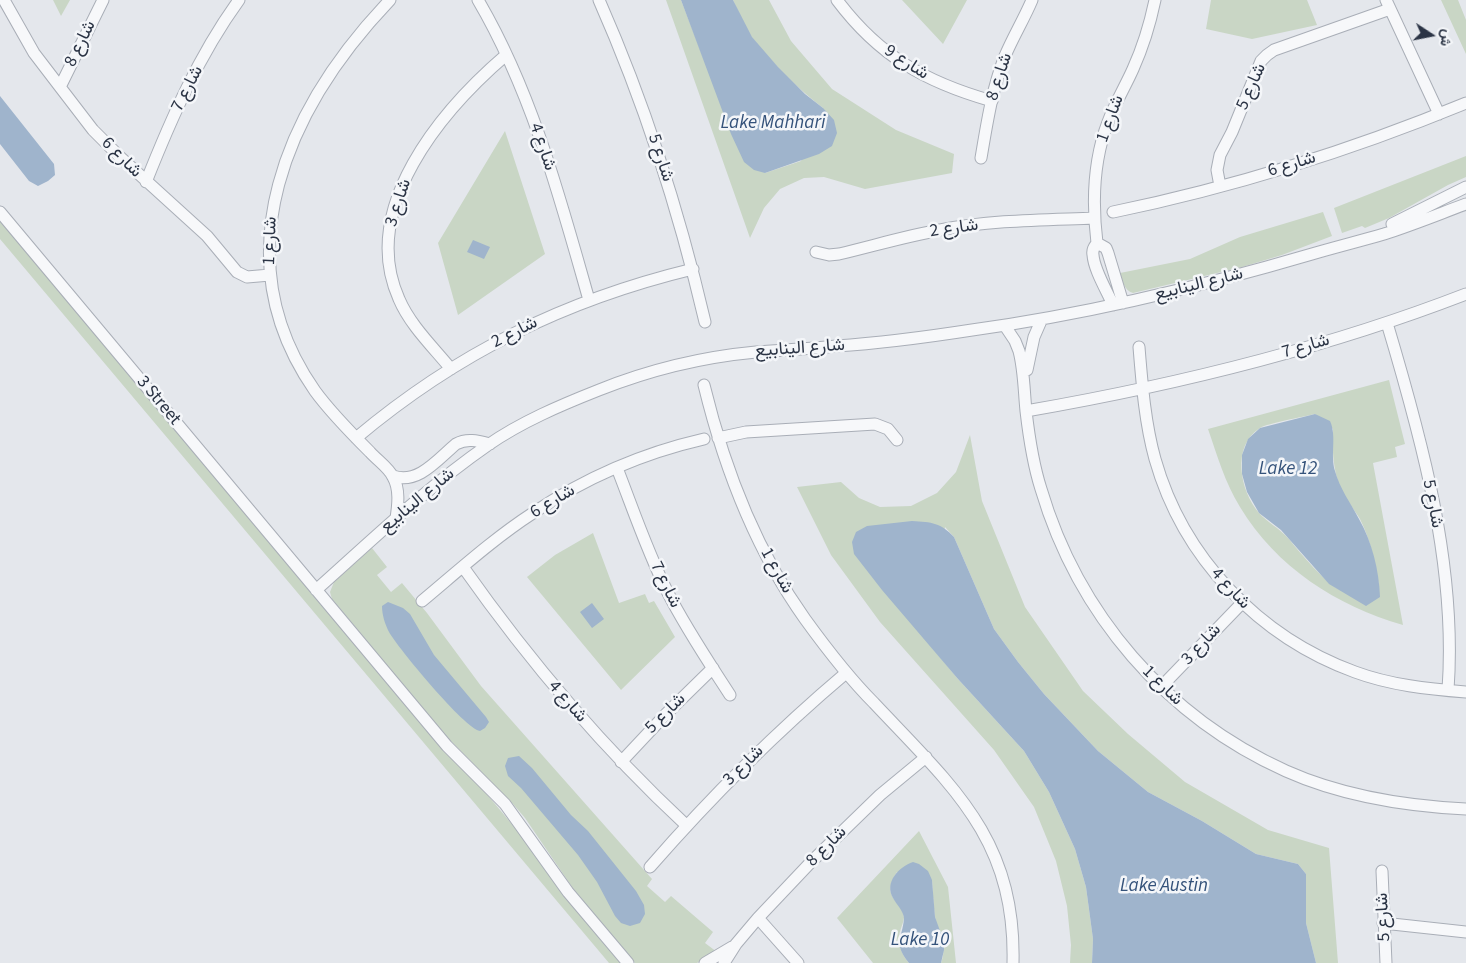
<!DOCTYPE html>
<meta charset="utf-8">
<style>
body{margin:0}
#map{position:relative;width:1466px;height:963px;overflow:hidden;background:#e4e7ec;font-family:"Source Sans 3",Vazirmatn,sans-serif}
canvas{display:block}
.north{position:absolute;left:1406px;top:10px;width:50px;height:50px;-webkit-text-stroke:4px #f4f6f9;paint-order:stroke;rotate:101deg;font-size:14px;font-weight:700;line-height:20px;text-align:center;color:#2b3445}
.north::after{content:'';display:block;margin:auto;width:18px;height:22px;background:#2b3445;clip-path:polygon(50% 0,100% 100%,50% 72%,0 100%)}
</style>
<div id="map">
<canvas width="1466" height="963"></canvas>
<div class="north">ش</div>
</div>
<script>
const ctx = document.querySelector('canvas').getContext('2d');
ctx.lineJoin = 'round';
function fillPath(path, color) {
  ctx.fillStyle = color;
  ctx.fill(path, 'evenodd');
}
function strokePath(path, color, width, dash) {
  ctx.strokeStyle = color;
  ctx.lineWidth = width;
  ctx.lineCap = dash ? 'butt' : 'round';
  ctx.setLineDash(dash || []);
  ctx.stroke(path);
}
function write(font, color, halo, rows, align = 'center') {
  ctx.font = font + ' "Source Sans 3",Vazirmatn,sans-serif';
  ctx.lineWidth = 5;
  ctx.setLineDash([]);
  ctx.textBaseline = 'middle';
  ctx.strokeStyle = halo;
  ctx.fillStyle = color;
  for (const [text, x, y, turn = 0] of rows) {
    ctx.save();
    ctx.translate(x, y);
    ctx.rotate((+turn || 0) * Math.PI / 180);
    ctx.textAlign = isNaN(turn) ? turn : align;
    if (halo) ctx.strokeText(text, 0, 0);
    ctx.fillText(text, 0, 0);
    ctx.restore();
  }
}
fillPath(new Path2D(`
 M 53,0 L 70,0 L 61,16 Z
 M 666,0 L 681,0 L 703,57 L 765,173 L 801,161 L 823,108 C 797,88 773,64 753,39 C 745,28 739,13 733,0 L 769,0 L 791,41 L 832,89 L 896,130 L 954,154 L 952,173 L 865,189 L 824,177 L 804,178 L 780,189 L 764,208 L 750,238 Z
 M 902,0 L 967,0 L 943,44 Z
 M 1211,0 L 1307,0 L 1317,25 L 1252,39 L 1206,29 Z
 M 1441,0 L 1458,0 L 1466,20 L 1466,54 Z
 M 505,131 L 545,254 L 458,315 L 438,243 Z
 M 1466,156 L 1466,177 L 1448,185 L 1389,218 L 1365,228 L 1362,226 L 1342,233 L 1334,208 Z
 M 0,212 L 628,963 L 609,963 L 0,239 Z
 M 1323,212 L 1332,236 L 1282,255 L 1242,267 L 1133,293 C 1124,290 1123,282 1120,273 L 1190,259 L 1240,237 Z
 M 1389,380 L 1405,444 L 1395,447 L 1397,457 L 1373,463 L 1403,625 C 1337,606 1276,567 1240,507 C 1225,483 1217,455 1208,429 ZM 1315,414 L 1333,429 C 1332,450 1333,470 1341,490 C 1346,500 1354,509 1360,519 C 1371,541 1375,563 1379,586 C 1369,587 1352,591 1342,590 C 1329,588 1297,549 1288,538 C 1279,528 1267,522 1259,513 C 1240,491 1231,446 1260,428 C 1268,423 1303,417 1315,414 Z
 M 970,435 L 982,501 L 1025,607 L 1083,691 L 1128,734 L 1185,782 L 1268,830 L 1329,848 L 1338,963 L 1316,963 L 1306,923 L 1306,874 L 1298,864 L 1256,854 L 1202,821 L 1148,792 L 1098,751 L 1044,694 L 1018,662 L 994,629 L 954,537 L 945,527 L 926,640 L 958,679 L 1024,751 L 1049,792 L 1075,849 L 1086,887 L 1093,939 L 1092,963 L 1070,963 L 1071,945 L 1067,906 L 1056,861 L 1034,807 L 994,750 L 880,622 L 831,555 L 797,487 L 841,482 L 859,498 L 880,507 L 911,506 L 937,493 L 956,472 Z
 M 593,533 L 619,603 L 645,594 L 649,603 L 654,601 L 675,637 L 621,690 L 527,577 L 555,555 Z
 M 372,548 L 387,567 L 377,575 L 391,592 L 402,583 L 427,613 L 481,686 L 652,879 L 647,886 L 665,902 L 671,896 L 713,932 L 705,943 L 717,952 L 704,958 L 697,963 L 635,963 L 572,887 L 525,818 L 513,804 L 443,733 L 332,599 L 330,592 L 334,582 Z
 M 919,831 L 948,887 L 956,963 L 941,963 C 948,946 938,933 935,917 C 933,905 933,892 932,880 L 897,872 C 879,900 904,900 904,918 C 903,925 899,931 899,938 C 899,947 903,956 909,963 L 873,963 L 837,918 Z`), '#c9d6c5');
fillPath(new Path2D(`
 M 681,0 L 733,0 L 752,37 L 778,67 L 805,94 L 823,108 L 834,120 L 837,133 L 832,146 L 819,154 L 765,173 L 754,170 L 744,162 L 731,134 Z
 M 0,96 L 54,164 L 55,175 L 48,181 L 38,186 L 29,181 L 0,144 Z
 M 473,240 L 490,247 L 484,259 L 467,252 Z
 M 1315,414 L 1330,421 C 1337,436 1330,455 1335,471 C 1340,489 1350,502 1359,519 C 1372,542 1379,570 1380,597 L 1366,606 L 1329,584 L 1281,530 L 1259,513 L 1247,492 L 1242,474 L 1242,455 L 1248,439 L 1260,428 Z
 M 912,521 C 932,522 941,523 954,537 L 994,629 L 1018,662 L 1044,694 L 1098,751 L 1148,792 L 1202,821 L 1256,854 L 1298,864 L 1306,874 L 1306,923 L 1316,963 L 1092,963 L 1093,939 L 1086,887 L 1075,849 L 1049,792 L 1024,751 L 958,679 L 882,590 L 854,554 L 852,542 L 856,532 L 867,526 Z
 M 388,602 L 403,608 L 410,614 L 434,655 L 486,717 L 489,722 L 485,728 L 480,731 C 465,729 398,648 389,632 C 385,624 382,615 382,606 Z
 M 592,603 L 604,619 L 592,628 L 580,612 Z
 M 519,756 L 532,768 L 571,815 L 588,831 L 636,891 L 644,905 L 645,914 L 640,923 L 630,926 L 621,923 L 615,916 L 597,882 L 578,855 L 521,788 L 508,776 L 505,766 L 508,758 Z
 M 913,862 L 919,864 L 928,871 L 932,880 L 935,917 L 944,942 L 944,950 L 941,963 L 909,963 C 893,943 902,939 904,919 C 904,911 896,904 893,898 C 884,882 899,867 913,862 Z`), '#9fb4cc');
const minor = new Path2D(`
 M 4,0 L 34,53 L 60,87 L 93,130 L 119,156 L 207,236 L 237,272 L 247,277 L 270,275
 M 390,0 C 288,107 220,255 315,391 C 331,413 351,433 370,452 C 377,460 389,468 393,477 C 400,489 398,505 396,518
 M 478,0 C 532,92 560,198 589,300
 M 599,0 C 645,104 679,211 705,322
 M 837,0 C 879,56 925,82 992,101
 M 1386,0 L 1439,114
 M 60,87 L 103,0
 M 981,158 C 987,123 992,89 1005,56 C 1013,37 1024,19 1032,0
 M 146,182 C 171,119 199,55 239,0
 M 1220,186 L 1217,170 L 1220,155 L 1232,132 L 1261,61 L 1267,55 L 1274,50 L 1390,9
 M 0,212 L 447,746 L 505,804 L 568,892 L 628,963
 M 1113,212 C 1234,187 1352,150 1466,103
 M 1392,224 L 1466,187
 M 1097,243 L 1106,248 L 1108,253 L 1123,303
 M 816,252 L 829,255 L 839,254 C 873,246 906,236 940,230 C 991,220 1043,220 1094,218
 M 1113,305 C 1107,291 1094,270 1093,255 C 1092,250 1094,247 1097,243 C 1092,202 1093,161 1108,122 C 1115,103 1125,87 1133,69 C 1143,47 1150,24 1155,0
 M 1387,323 C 1422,440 1457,567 1448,690
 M 1005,326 L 1015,341 L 1019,351 C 1024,370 1024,391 1026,411 C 1029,437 1033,464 1041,489 C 1078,614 1166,717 1286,771 C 1342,796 1405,806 1466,809
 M 1139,347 C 1142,384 1145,423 1155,459 C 1183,558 1259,637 1355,672 C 1390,685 1428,689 1466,692
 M 451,369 C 433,347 410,325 399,299 C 358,208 442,110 506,55
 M 1027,370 L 1034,337 L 1041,321
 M 704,385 C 724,467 755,549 805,619 C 826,648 848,677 874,703 C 952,786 1016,839 1013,963
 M 1026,411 C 1176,385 1324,349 1466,294
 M 356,438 C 457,353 565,300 693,269
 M 718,438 L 746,432 L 875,424 L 888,429 L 897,440
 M 617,468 C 633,509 647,551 667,591 C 685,627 708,661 730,695
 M 393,476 C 418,485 438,459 456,444 C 467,438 478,441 490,444
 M 463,567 C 530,662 601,746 686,825
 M 316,590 C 372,540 426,488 488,445 C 521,422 561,405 599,390 C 649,370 702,357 756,352 C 782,350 809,349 836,346 C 882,343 927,337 972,330 C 1088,314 1200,287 1312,254 C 1336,247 1360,241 1384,234 C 1412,225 1439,214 1466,204
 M 422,601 C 458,571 493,539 533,513 C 585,478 643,453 704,439
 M 1161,687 L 1242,603
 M 621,762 L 666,714 L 713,668
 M 650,867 C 711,797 775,733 846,673
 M 1382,871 L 1386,963
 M 758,918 L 798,963
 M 1383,923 L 1466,932
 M 705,963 L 732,947
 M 724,963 L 736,944 L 758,918 L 811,862 L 880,795 L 926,757`);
strokePath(minor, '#a9aeb7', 13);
strokePath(minor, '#f7f8fa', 11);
write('18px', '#2b3445', '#f4f6f9', [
 ["شارع 8",81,44,-64],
 ["شارع 9",906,63,33],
 ["شارع 8",1000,77,-72],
 ["شارع 5",1252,87,-66],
 ["شارع 7",188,89,-63],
 ["شارع 1",1111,119,-70],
 ["شارع 4",542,147,71],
 ["شارع 6",121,158,45],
 ["شارع 5",660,158,72],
 ["شارع 6",1292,165,-17],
 ["شارع 3",399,203,-72],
 ["شارع 2",954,229,-8],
 ["شارع 1",271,241,-88],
 ["شارع الينابيع",1199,285,-14],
 ["شارع 2",515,333,-27],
 ["شارع 7",1306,347,-16],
 ["شارع الينابيع",800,349,-4],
 ["3 Street",158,401,50],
 ["شارع الينابيع",418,501,-40],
 ["شارع 6",553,502,-31],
 ["شارع 5",1432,504,79],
 ["شارع 1",776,571,61],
 ["شارع 7",665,585,64],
 ["شارع 4",1230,589,47],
 ["شارع 3",1202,645,-47],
 ["شارع 1",1162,686,44],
 ["شارع 4",567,702,49],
 ["شارع 5",666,714,-45],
 ["شارع 3",744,766,-45],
 ["شارع 8",827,847,-45],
 ["شارع 5",1384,917,-93]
]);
write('italic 19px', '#34527a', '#f4f6f9', [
 ["Lake Mahhari",773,124],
 ["Lake 12",1288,470],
 ["Lake Austin",1164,887],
 ["Lake 10",920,941]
]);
</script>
